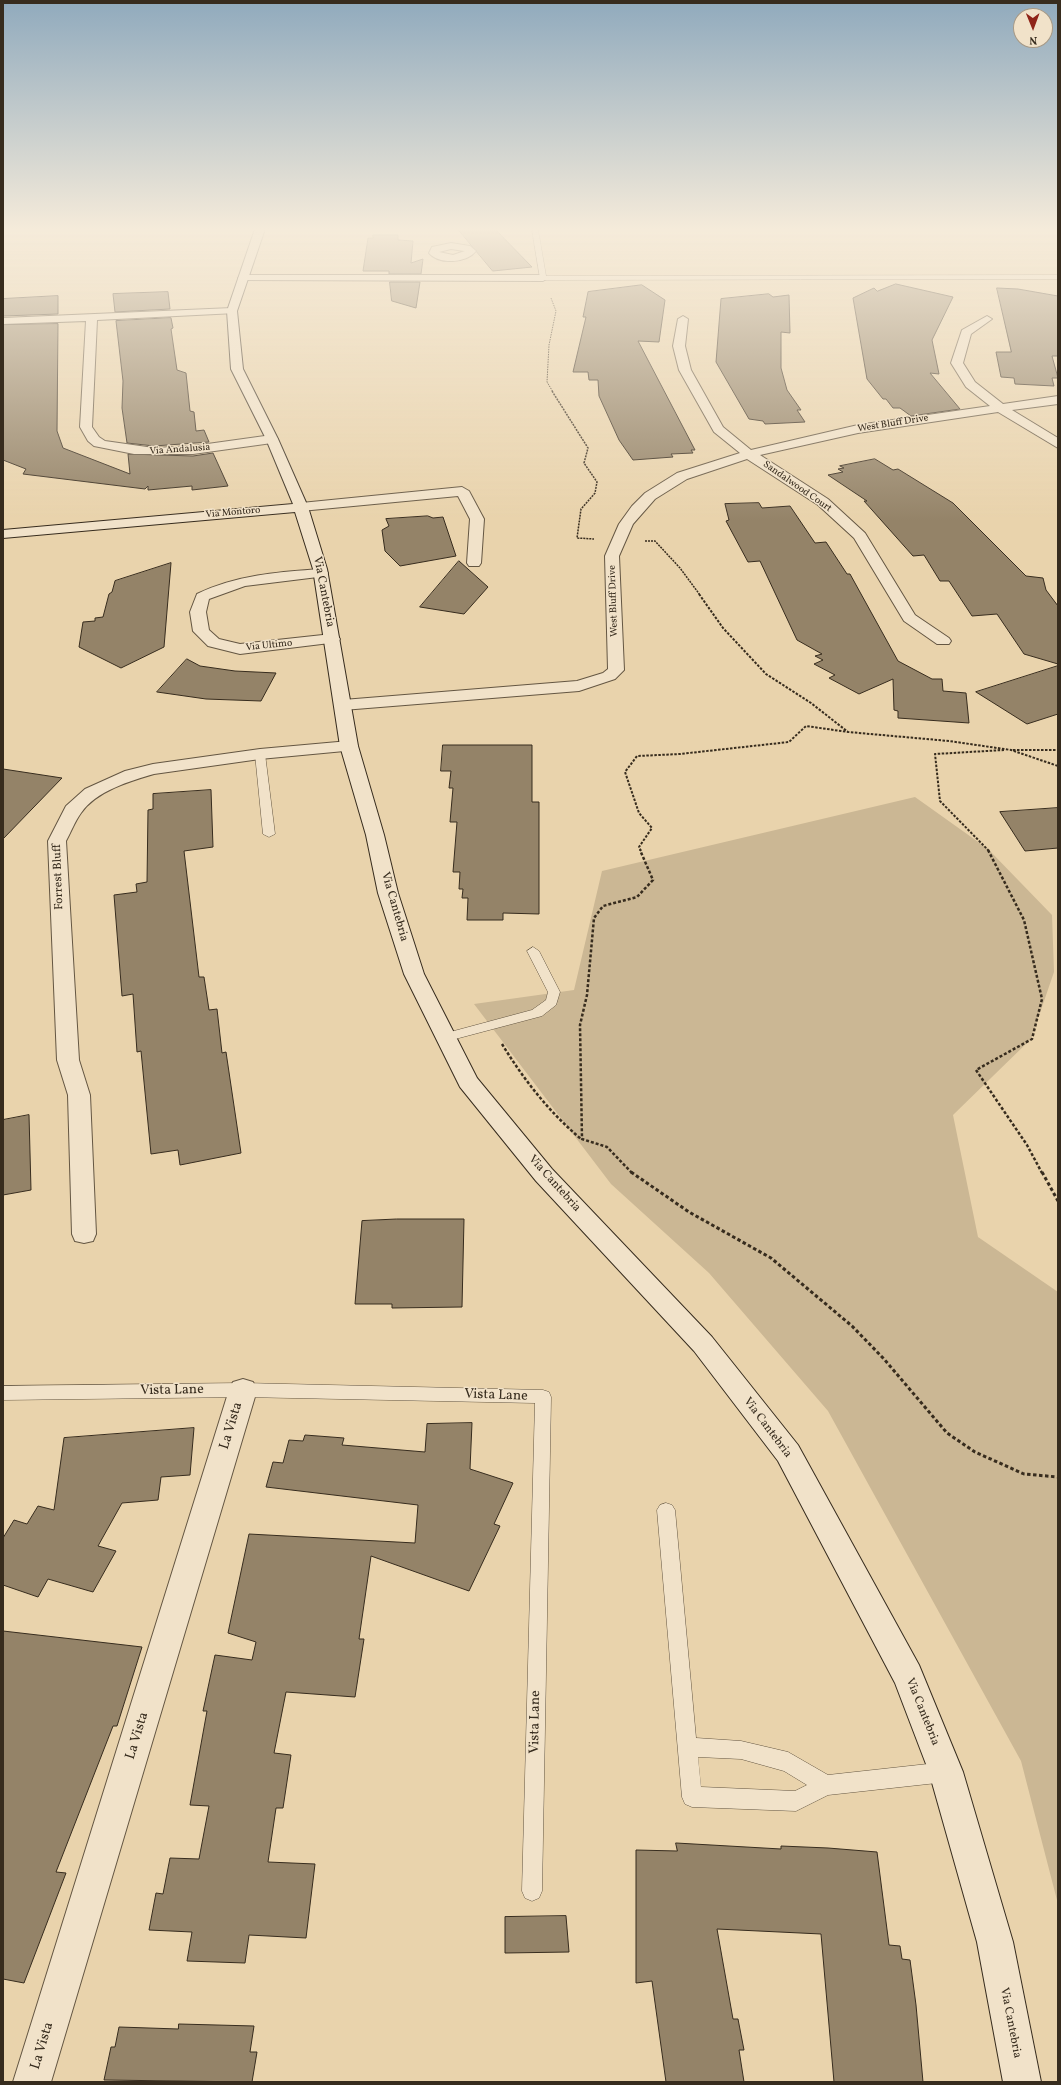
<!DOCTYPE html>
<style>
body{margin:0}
#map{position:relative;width:1061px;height:2085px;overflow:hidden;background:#e9d3ac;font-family:Vollkorn,serif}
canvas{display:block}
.frame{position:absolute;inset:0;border:4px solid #372c1e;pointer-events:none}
.north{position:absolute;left:1013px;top:8px;width:40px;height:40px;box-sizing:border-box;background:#f1e2c9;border:1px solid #a79985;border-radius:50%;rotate:179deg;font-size:11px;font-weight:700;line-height:16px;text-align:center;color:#372c1e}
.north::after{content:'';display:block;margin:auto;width:14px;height:18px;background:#8f2418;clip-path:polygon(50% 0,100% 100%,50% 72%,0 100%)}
</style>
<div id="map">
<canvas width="1061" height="2085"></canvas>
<div class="frame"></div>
<div class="north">N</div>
</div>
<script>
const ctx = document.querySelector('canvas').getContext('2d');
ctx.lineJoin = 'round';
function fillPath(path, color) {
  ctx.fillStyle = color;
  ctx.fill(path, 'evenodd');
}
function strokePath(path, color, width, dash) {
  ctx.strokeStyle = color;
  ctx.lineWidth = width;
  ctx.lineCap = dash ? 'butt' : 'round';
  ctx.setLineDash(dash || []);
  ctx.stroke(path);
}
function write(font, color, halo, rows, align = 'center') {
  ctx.font = font + ' Vollkorn,serif';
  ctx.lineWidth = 3;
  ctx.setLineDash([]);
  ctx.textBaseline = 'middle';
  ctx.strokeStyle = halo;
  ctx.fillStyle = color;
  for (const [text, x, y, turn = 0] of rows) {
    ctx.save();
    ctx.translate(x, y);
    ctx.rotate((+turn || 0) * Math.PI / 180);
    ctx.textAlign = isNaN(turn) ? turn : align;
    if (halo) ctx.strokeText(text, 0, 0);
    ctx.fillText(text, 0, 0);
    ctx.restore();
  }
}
fillPath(new Path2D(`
 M 915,797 L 988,849 L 1052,915 L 1054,972 L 1031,1039 L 953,1115 L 978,1237 L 1058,1292 L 1058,1904 L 1021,1761 L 828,1411 L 709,1273 L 611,1184 L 474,1004 L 574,990 L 602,871 Z`), '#cbb794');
const building = new Path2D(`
 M 458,229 L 495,229 L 532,267 L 493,271 Z
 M 373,235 L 398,235 L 398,240 L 413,241 L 411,263 L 423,259 L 421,274 L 389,274 L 389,271 L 363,271 L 368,238 L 373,238 Z
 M 390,282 L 420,282 L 416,308 L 392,301 Z
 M 896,284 L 953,297 L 932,340 L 939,374 L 930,373 L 960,409 L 911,416 L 900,408 L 893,408 L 886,399 L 883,399 L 867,379 L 853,298 L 874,288 L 877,291 Z
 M 642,285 L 665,300 L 659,342 L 638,341 L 695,450 L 691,450 L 693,453 L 671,454 L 673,457 L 633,460 L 619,440 L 599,396 L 598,380 L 589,380 L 588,372 L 573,372 L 586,317 L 583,317 L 588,292 Z
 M 997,288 L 1018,289 L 1058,296 L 1058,356 L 1052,356 L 1058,378 L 1052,378 L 1054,386 L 1015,384 L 1014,378 L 1001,377 L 996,352 L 1011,352 Z
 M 168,292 L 170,309 L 115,312 L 113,294 Z
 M 769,294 L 773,297 L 789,295 L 790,333 L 781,332 L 781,368 L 787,390 L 801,410 L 797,410 L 805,422 L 765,424 L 763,421 L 749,419 L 716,362 L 721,299 Z
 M 58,296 L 58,314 L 3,316 L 3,299 Z
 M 171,318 L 173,328 L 171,329 L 177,370 L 186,373 L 190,411 L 194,412 L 196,431 L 204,430 L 209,442 L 154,446 L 127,443 L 122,408 L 123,381 L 116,321 Z
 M 58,324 L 57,431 L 63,448 L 130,474 L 128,454 L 193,456 L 213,453 L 228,486 L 192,490 L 192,486 L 148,490 L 148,486 L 145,489 L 23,474 L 26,469 L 3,460 L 3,325 Z
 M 875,459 L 893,470 L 898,469 L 953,503 L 1026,576 L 1043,578 L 1046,590 L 1058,606 L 1058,664 L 1024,654 L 997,614 L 972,616 L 949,581 L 940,581 L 924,555 L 913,556 L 864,501 L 867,501 L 828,475 L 843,472 L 838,469 L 844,468 L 840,466 Z
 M 759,503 L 762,508 L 790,506 L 815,543 L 826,542 L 847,574 L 850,574 L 898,661 L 932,679 L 942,679 L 943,691 L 966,693 L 969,723 L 898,718 L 898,711 L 894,710 L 893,679 L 859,694 L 829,678 L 835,675 L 814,664 L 823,660 L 815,656 L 822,654 L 797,640 L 760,561 L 748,562 L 726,521 L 729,520 L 725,504 Z
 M 428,516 L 433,518 L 443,517 L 456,556 L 400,566 L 385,551 L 382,530 L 389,526 L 386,519 Z
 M 459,561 L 488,587 L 464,614 L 420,607 Z
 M 171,563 L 164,647 L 121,668 L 79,647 L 83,622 L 95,621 L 95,618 L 103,617 L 109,594 L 112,592 L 115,581 Z
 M 187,659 L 200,666 L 235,671 L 276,673 L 261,701 L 206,699 L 157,692 Z
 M 1058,666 L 1058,714 L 1027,724 L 976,692 Z
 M 443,745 L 532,745 L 532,802 L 539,802 L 539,914 L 503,913 L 503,920 L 467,920 L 468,898 L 462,898 L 463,889 L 459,889 L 460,872 L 453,872 L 457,822 L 450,822 L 453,788 L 449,788 L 451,771 L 441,771 Z
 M 3,769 L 62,778 L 3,839 Z
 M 211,790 L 213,847 L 184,851 L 199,977 L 204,977 L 209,1010 L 217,1009 L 222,1053 L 226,1052 L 241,1153 L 180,1165 L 178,1150 L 151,1154 L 141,1051 L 137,1052 L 133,994 L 122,996 L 114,895 L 137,892 L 136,884 L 147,882 L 148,810 L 153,809 L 153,794 Z
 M 1058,808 L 1058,848 L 1025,851 L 1000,812 Z
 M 29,1115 L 31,1190 L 3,1195 L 3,1120 Z
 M 397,1219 L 464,1219 L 462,1307 L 392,1308 L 392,1304 L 355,1304 L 362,1221 Z
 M 472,1423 L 470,1469 L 513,1483 L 494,1524 L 500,1526 L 469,1591 L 371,1556 L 359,1639 L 364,1639 L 355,1697 L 286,1692 L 274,1753 L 291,1755 L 283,1808 L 276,1808 L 268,1862 L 315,1864 L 306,1938 L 249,1935 L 245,1963 L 187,1961 L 192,1932 L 149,1930 L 156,1893 L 163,1894 L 170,1858 L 199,1859 L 209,1806 L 190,1805 L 207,1711 L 203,1711 L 215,1655 L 252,1660 L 256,1642 L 228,1633 L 249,1534 L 415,1543 L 418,1505 L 266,1487 L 273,1462 L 283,1463 L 289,1440 L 303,1441 L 305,1435 L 344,1438 L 342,1445 L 425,1452 L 427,1424 Z
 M 194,1428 L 190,1475 L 161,1477 L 158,1500 L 122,1503 L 98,1546 L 116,1551 L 93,1592 L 48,1579 L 38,1597 L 3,1585 L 3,1538 L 14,1520 L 27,1524 L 38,1506 L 54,1510 L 64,1438 Z
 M 3,1631 L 142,1647 L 117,1726 L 113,1726 L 56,1872 L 66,1873 L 24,1983 L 3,1979 Z
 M 676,1843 L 781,1849 L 781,1846 L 828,1848 L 877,1852 L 889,1945 L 900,1946 L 902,1959 L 910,1960 L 916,2005 L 923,2082 L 834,2082 L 821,1934 L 717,1929 L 733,2019 L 738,2019 L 744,2050 L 739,2050 L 744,2082 L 666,2082 L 652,1981 L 636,1983 L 636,1850 L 677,1851 Z
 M 566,1916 L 569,1952 L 505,1953 L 505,1917 Z
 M 179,2024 L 254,2026 L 250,2052 L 257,2052 L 252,2082 L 104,2080 L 111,2047 L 115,2047 L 119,2027 L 178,2029 Z`);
fillPath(building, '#948368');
strokePath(building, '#372c1e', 1);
const lane = new Path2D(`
 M 532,229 L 538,229 L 546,276 L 1058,275 L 1058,279 L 543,280 L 540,278 Z
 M 260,751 L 265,754 L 275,834 L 269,837 L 263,834 L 255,754 Z
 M 533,947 L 539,951 L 560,992 L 556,1005 L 542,1016 L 444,1042 L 439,1041 L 438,1038 L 439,1035 L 532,1010 L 546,1000 L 548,992 L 527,951 Z
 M 243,1383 L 543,1390 L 549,1392 L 551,1397 L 542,1891 L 539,1898 L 532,1901 L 525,1898 L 522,1891 L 535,1403 L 243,1397 L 3,1400 L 3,1386 Z
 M 666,1503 L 672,1505 L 675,1510 L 696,1738 L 741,1741 L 788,1752 L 828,1775 L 946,1762 L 953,1765 L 956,1772 L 953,1779 L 946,1782 L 828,1795 L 796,1811 L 692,1807 L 685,1804 L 682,1797 L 657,1510 L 660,1505 ZM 698,1757 L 741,1759 L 784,1771 L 807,1785 L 795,1791 L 701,1787 Z`);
const street = new Path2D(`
 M 451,243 L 470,246 L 476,251 C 467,263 439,265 429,253 L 432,247 ZM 451,249 L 464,251 L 465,251 L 453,255 L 439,252 Z
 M 243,275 L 543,275 L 548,278 L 543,281 L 239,280 L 238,278 Z
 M 232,308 L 236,309 L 237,311 L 236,313 L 97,320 L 92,427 L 99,437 L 105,441 L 154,448 L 193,446 L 272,435 L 278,439 L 272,443 L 193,454 L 134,454 L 94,446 L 88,441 L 80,427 L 86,321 L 3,324 L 3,318 Z
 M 683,316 L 688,319 L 685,346 L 691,370 L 723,427 L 751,450 L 858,425 L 990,406 L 966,387 L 951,363 L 962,330 L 987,316 L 992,319 L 971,334 L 963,363 L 975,382 L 1003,404 L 1058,396 L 1058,404 L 1012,410 L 1058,438 L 1058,448 L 998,412 L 858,433 L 760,455 L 828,499 L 865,533 L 915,615 L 949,638 L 951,641 L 949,644 L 937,644 L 904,621 L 854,538 L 818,505 L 747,459 L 687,479 L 655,499 L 633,524 L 619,556 L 624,670 L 615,679 L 579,691 L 343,710 L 337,709 L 335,705 L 337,701 L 343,700 L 577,681 L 603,673 L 608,669 L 605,556 L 619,524 L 632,506 L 645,493 L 677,473 L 740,453 L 714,432 L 679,370 L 673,346 L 678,319 Z
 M 462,487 L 469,491 L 484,519 L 481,563 L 479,566 L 469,566 L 467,563 L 470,519 L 458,496 L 301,511 L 296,510 L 294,507 L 296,504 L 301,503 Z
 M 321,569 L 326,570 L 328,573 L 326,576 L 245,586 L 209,599 L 206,612 L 209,630 L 219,639 L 240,644 L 332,634 L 338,636 L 340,639 L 338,642 L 240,654 L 208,646 L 193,631 L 190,612 L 197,594 C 236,575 278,572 321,569 Z
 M 349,741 L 355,742 L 358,746 L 355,750 L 260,759 L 154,774 C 130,781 96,791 81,813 C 75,821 71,832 66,841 L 79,1060 L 90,1095 L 96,1234 L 93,1241 L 84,1243 L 75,1241 L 72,1234 L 68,1095 L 57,1060 L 48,841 L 66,806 L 85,789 L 125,771 L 153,764 L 260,749 Z
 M 243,1379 L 253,1382 L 257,1390 L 51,2082 L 13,2082 L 229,1390 L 233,1382 Z`);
const secondary = new Path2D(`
 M 255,229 L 265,229 L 237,311 L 243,369 L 278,439 L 308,507 L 327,569 L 358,746 L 384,835 L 398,893 L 424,974 L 477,1078 L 552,1169 L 712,1337 L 798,1445 L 919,1665 L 963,1772 L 1013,1942 L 1041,2082 L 1003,2082 L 977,1942 L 929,1772 L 895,1683 L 778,1461 L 694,1351 L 536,1181 L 460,1087 L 404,974 L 378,893 L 366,835 L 340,746 L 313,569 L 295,512 L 3,538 L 3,530 L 293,504 L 266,439 L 231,369 L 227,311 Z`);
strokePath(lane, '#645642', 1);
strokePath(street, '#645642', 2);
strokePath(secondary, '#372c1e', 2);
strokePath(new Path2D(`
 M 551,298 L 556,311 L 549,345 L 547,382 L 553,392`), '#372c1e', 1, [1.5, 1]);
strokePath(new Path2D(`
 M 552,391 L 588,448 L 584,463 L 597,482 L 595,493 L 581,509 L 577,538 L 594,539
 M 645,541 L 655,541 L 680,568 L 700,595`), '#372c1e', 1.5, [2, 1]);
strokePath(new Path2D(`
 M 699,594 L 723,628 L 766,674 L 811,703 L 848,732 L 949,741 L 1011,750 L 1058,766
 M 1013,750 L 1058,750
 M 641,851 L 639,847 L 652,828 L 639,813 L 625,772 L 637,756 L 680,754 L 789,742 L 806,726 L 848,732
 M 989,851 L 940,801 L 935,754 L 1004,750`), '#372c1e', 2, [2.5, 1.5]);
strokePath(new Path2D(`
 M 988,850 L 1024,920 L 1042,999 L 1032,1039 L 976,1070 L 1027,1145 L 1042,1173
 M 502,1044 C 524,1080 549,1112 581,1139
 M 632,1173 L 607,1147 L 582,1139 L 580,1025 L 587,995 L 594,918 L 603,906 L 637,897 L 653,880 L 640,850`), '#372c1e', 2.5, [3, 2]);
strokePath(new Path2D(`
 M 631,1172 L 689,1212 L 771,1258 L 852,1326 L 884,1359 L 947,1433 L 975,1452 L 1024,1474 L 1058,1477
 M 1042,1172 L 1058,1201`), '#372c1e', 3, [3.5, 2.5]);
fillPath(lane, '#f1e2c9');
fillPath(street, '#f1e2c9');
fillPath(secondary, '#f1e2c9');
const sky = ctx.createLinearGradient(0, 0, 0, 521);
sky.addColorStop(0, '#90aabd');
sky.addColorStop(0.44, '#f5ebda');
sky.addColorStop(1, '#f5ebda00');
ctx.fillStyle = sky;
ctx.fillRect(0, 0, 1061, 521);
write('10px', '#372c1e', '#f1e2c9', [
 ["West Bluff Drive",893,424,-9],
 ["Via Andalusia",180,450,-4],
 ["Sandalwood Court",797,487,35],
 ["Via Montoro",233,513,-5],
 ["West Bluff Drive",614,601,-92],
 ["Via Ultimo",269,646,-6]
]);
write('12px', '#372c1e', '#f1e2c9', [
 ["Via Cantebria",323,592,79],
 ["Forrest Bluff",59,877,-92],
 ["Via Cantebria",394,907,74],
 ["Via Cantebria",554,1184,48],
 ["Via Cantebria",767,1428,53],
 ["Via Cantebria",922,1712,68],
 ["Via Cantebria",1010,2023,79]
]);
write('14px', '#372c1e', '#f1e2c9', [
 ["Vista Lane",172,1391,-1],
 ["Vista Lane",496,1396,2],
 ["La Vista",232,1426,-73],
 ["Vista Lane",536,1722,-89],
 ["La Vista",138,1736,-73],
 ["La Vista",43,2046,-73]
]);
</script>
